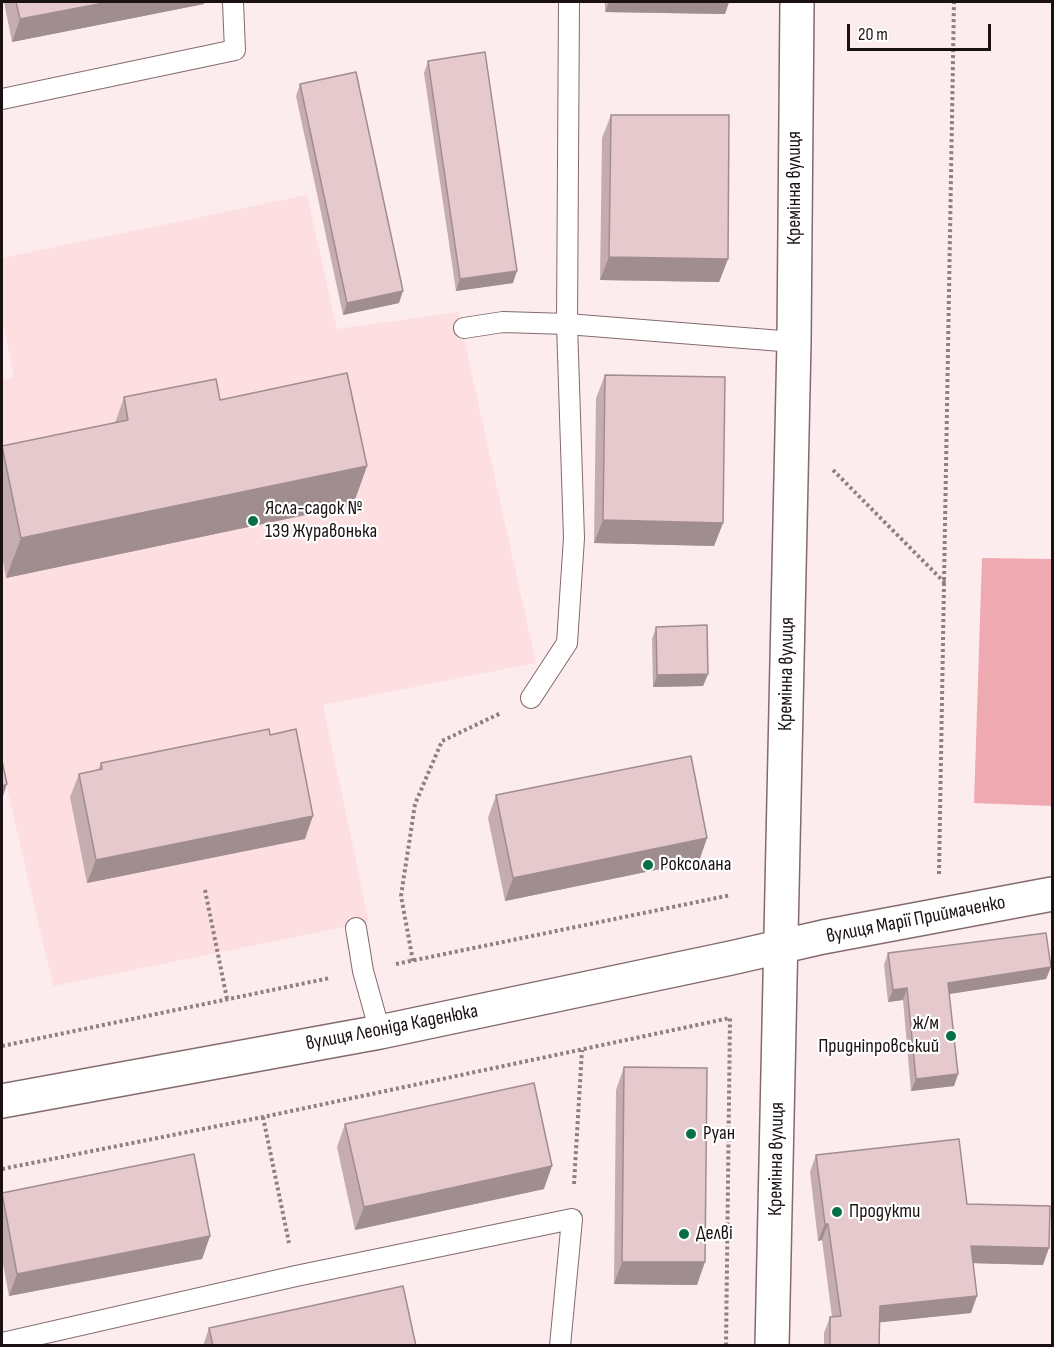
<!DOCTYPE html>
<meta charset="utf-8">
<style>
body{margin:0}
#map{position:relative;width:1054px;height:1347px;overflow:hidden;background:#fdeced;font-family:"Sofia Sans Condensed",sans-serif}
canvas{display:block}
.frame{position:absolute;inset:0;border:3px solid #1b1112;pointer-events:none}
.scale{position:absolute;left:847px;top:24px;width:144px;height:27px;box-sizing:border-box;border:3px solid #1b1112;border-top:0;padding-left:8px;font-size:18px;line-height:21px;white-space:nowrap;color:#1b1112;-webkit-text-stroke:4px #fff;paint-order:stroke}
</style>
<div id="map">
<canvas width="1054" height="1347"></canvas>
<div class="frame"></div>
<div class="scale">20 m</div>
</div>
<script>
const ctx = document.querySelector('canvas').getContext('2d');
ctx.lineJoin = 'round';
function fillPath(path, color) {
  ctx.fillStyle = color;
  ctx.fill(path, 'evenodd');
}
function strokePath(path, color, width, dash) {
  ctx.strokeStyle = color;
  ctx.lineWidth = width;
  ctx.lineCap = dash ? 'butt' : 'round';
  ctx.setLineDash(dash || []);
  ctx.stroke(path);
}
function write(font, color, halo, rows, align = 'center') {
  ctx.font = font + ' "Sofia Sans Condensed",sans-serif';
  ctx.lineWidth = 4.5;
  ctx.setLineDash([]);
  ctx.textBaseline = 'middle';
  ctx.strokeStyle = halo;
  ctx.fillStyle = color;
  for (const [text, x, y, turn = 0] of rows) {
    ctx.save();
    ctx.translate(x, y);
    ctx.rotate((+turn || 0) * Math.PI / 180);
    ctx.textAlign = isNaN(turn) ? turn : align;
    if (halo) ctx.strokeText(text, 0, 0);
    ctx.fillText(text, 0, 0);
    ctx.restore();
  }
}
fillPath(new Path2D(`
 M 307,195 L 337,329 L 458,312 L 536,663 L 323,705 L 369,922 L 53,986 L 2,767 L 2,380 L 14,377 L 2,316 L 2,258 Z`), '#fddfe2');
fillPath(new Path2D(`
 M 982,558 L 1052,559 L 1052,806 L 974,803 Z`), '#efa9b1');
const lane = new Path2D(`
 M 2,99 L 235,50 L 233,2
 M 464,328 L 503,322 L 567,324 L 794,342
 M 531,698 L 567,643 L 574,538 L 567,324 L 569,2
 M 356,928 L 363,971 L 380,1032
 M 2,1343 L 296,1276 L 572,1219 L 560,1346`);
const street = new Path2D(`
 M 2,1101 L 380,1032 L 731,958 L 823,937 L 1052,894
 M 772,1346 L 794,342 L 797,2`);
strokePath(lane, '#836a6d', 22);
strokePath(street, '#836a6d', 36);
strokePath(new Path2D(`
 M 833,470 L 945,583
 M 939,874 L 954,2
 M 205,890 L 227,999
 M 413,961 L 401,896 L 415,804 L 442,741 L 501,713
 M 396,964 L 731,895
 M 2,1046 L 330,978
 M 263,1117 L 289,1243
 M 2,1169 L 263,1117 L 730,1018 L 726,1346
 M 574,1184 L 582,1050`), '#8e8081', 4, [3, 3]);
strokePath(lane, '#fff', 20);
strokePath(street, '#fff', 33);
fillPath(new Path2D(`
 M 4,2 L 205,2 L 204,4 L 12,42 Z
 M 605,2 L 729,2 L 725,14 L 605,12 Z
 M 428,61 L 513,283 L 456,291 L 424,73 Z
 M 300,84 L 399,303 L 343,315 L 296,96 Z
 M 611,115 L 728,259 L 719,282 L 600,280 L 602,138 Z
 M 605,375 L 723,523 L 714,546 L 594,543 L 596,398 Z
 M 124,397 L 220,400 L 367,466 L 353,505 L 6,578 L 2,555 L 2,446 L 115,423 Z
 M 656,627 L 708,674 L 703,686 L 653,687 L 652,639 Z
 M 270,735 L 305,839 L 87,883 L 70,797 L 79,774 L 98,770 L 101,763 Z
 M 496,795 L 707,838 L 699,861 L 505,901 L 488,818 Z
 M 888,953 L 1051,967 L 1046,979 L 949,994 L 958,1074 L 954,1086 L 911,1091 L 903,1000 L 888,1002 L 884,965 Z
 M 624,1067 L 697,1285 L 614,1284 L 616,1090 Z
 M 345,1124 L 544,1189 L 355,1230 L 337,1147 Z
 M 816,1155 L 967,1204 L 1043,1265 L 973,1263 L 971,1313 L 879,1322 L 879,1346 L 824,1346 L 824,1333 L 830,1317 L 832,1317 L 822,1240 L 818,1241 L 810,1172 Z
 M 2,1193 L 210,1236 L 202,1259 L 9,1296 L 2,1259 Z
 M 209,1328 L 416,1346 L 203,1346 Z`), '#c5adaf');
fillPath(new Path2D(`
 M 109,2 L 205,2 L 204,4 L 12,42 L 20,19 Z
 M 609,2 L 729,2 L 725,14 L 605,12 Z
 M 609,257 L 728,259 L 719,282 L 600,280 Z
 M 517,271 L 513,283 L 456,291 L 460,279 Z
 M 403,291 L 399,303 L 343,315 L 347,303 Z
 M 367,466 L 353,505 L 6,578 L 21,538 Z
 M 603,520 L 723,523 L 714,546 L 594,543 Z
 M 708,674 L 703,686 L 653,687 L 657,675 Z
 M 7,784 L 3,796 L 2,797 L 2,786 Z
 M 313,816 L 305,839 L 87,883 L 96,860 Z
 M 707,838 L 699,861 L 505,901 L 513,878 Z
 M 1051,967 L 1046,979 L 943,995 L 948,983 Z
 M 907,988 L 903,1000 L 888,1002 L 893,990 Z
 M 958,1074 L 954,1086 L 911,1091 L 916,1079 Z
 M 552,1166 L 544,1189 L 355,1230 L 364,1207 Z
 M 825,1224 L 828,1224 L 822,1240 L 818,1241 Z
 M 210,1236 L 202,1259 L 9,1296 L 17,1274 Z
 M 971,1246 L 1049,1248 L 1043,1265 L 965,1263 Z
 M 622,1262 L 705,1262 L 697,1285 L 614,1284 Z
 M 977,1296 L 971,1313 L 874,1323 L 880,1306 Z`), '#a08d8f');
const building = new Path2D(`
 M 16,2 L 109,2 L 20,19 Z
 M 485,52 L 517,271 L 460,279 L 428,61 Z
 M 356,72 L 403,291 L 347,303 L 300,84 Z
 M 611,115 L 729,115 L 728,259 L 609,257 Z
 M 347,373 L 367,466 L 21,538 L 2,446 L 128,420 L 124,397 L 216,379 L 220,400 Z
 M 605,375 L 725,377 L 723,523 L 603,520 Z
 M 707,625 L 708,674 L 657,675 L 656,627 Z
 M 269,729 L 270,735 L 296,729 L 313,816 L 96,860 L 79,774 L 102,769 L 101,763 Z
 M 691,756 L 707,838 L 513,878 L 496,795 Z
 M 2,761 L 7,784 L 2,786 Z
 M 1046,933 L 1051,967 L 948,983 L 958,1074 L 916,1079 L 907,988 L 893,990 L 888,953 Z
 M 624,1067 L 707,1068 L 705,1262 L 622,1262 Z
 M 534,1083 L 552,1166 L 364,1207 L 345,1124 Z
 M 959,1139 L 967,1204 L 1050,1206 L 1049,1248 L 971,1246 L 977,1296 L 880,1306 L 879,1346 L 830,1346 L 830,1317 L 841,1316 L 828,1224 L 825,1224 L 816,1155 Z
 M 194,1154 L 210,1236 L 17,1274 L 2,1193 Z
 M 403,1286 L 416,1346 L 213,1346 L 209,1328 Z`);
fillPath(building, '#e5c9cc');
strokePath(building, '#a08d8f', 1.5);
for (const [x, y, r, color] of [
 [253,521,6,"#056f46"],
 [648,865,6,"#056f46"],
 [951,1036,6,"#056f46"],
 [691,1134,6,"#056f46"],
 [837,1212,6,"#056f46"],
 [684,1234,6,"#056f46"]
]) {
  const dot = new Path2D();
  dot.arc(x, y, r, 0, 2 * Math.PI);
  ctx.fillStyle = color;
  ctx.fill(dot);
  strokePath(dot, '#fff', 2);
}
write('20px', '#1b1112', '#fff', [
 ["Кремінна вулиця",795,188,-90],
 ["Кремінна вулиця",787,674,-89],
 ["вулиця Марії Приймаченко",916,920,-11],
 ["вулиця Леоніда Каденюка",392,1028,-11],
 ["Кремінна вулиця",777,1159,-89]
]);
write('20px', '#1b1112', '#fff', [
 ["Ясла-садок №",265,509],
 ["139 Журавонька",265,532],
 ["Роксолана",660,865],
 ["ж/м",939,1024,"right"],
 ["Придніпровський",939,1047,"right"],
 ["Руан",703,1134],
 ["Продукти",849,1212],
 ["Делві",696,1234]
], 'left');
</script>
